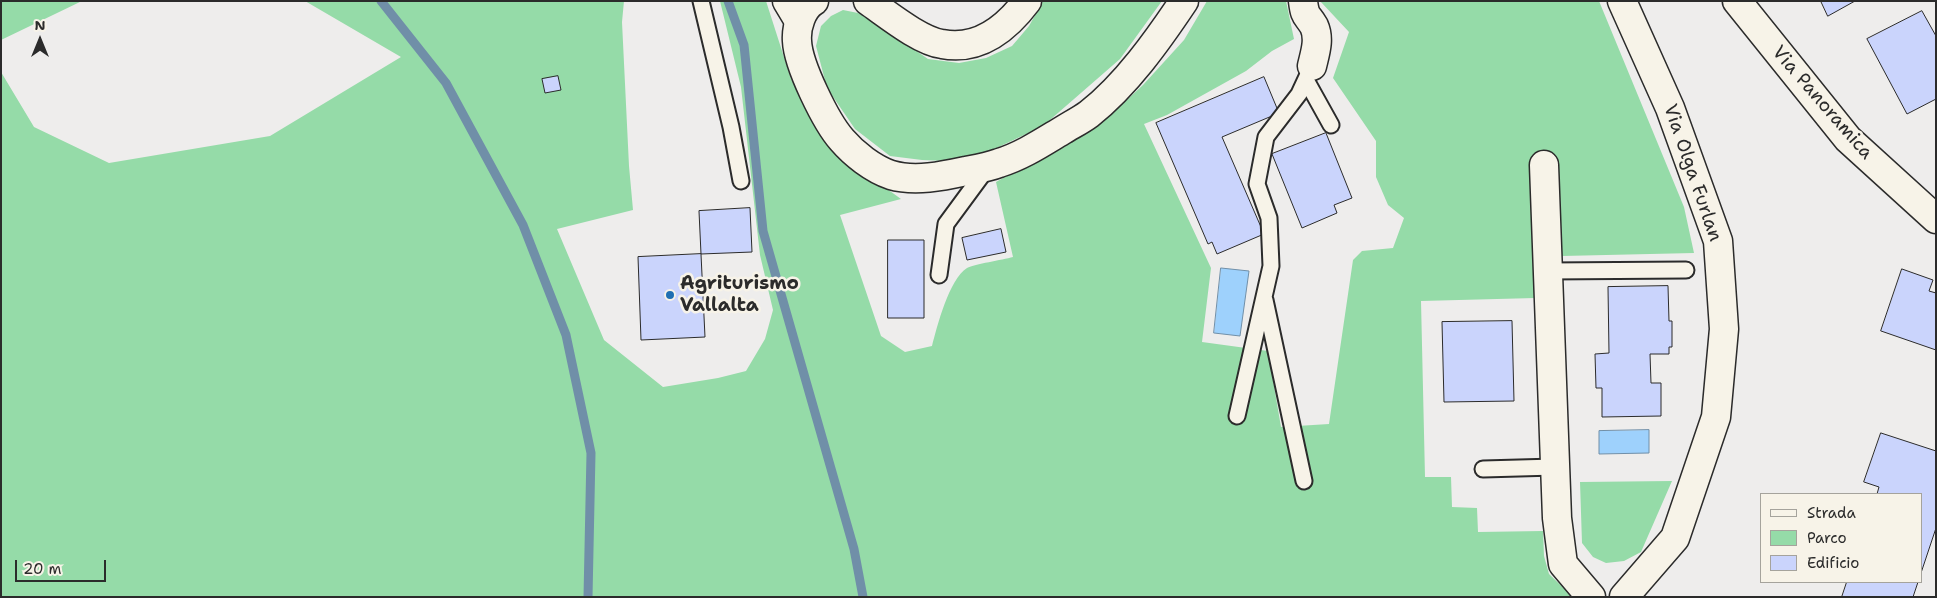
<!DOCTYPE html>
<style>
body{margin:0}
#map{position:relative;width:1937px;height:598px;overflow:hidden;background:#eeedec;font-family:"Shantell Sans",sans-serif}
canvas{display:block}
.frame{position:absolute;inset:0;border:2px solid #2b2b2b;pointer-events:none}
.legend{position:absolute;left:1760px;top:493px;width:162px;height:90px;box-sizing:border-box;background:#f7f3e8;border:1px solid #a5a39c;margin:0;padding:6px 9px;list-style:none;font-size:15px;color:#2b2b2b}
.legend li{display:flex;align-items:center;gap:10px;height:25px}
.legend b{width:25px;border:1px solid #a5a39c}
.north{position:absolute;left:15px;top:15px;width:50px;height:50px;-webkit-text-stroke:4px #f7f3e8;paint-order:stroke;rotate:0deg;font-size:14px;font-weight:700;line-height:20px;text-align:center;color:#2b2b2b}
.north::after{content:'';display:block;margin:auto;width:18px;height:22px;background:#2b2b2b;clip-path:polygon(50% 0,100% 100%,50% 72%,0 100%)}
.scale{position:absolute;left:15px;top:560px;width:91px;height:22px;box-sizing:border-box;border:2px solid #2b2b2b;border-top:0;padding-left:6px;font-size:15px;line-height:18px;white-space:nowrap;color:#2b2b2b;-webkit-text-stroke:4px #f7f3e8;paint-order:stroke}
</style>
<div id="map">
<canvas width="1937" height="598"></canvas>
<div class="frame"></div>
<ul class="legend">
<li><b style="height:6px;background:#f7f3e8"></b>Strada</li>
<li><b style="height:14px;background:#95dba8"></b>Parco</li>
<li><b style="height:14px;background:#cad4fc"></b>Edificio</li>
</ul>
<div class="north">N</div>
<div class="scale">20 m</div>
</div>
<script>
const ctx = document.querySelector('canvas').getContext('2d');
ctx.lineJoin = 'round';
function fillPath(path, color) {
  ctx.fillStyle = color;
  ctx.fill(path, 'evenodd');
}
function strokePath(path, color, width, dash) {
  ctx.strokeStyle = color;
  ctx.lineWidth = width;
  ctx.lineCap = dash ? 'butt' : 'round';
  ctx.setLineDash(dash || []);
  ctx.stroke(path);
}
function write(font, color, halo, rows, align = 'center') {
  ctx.font = font + ' "Shantell Sans",sans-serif';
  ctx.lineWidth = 5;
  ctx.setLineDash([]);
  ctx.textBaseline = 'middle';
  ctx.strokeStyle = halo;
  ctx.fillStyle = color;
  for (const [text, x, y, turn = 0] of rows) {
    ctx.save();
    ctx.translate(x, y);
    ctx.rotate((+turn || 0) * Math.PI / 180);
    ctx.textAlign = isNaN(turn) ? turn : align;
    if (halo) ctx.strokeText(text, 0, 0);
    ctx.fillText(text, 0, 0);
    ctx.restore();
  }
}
fillPath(new Path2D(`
 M 1,1 L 82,1 L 1,40 Z
 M 305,1 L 624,1 L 622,22 L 629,166 L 633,210 L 557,229 L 604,340 L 663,387 L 718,378 L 746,371 L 765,339 L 773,310 L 760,255 L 741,87 L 720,1 L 766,1 L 791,79 L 829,147 L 901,199 L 840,215 L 881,336 L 905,352 L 932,346 C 937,327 949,279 967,268 C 975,264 1002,260 1013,257 L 996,182 L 1104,121 L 1143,85 L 1184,40 L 1207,1 L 1286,1 L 1294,39 L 1272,51 L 1246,71 L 1167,115 L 1144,124 L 1211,268 L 1202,342 L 1268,351 L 1281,427 L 1329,424 L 1353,260 L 1362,251 L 1393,248 L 1404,218 L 1388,205 L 1376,177 L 1376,141 L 1333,78 L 1349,32 L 1320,1 L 1599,1 L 1684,207 L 1694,253 L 1562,256 L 1556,155 L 1532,155 L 1535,298 L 1421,301 L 1425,477 L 1451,477 L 1452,507 L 1477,508 L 1478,532 L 1543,531 L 1544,556 L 1549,574 L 1573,597 L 1,597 L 1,72 L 34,127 L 109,163 L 270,136 L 401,57 Z
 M 1043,1 L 1162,1 L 1120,59 L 1043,126 L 986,153 L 947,161 L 922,160 L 890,156 L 855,129 L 827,88 L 816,46 L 821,26 L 831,16 L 843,10 L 858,13 L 876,23 L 928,59 L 959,63 L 986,58 L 1012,46 L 1029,26 Z
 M 1672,481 L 1641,552 L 1624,561 L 1606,563 L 1593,557 L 1582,543 L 1580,482 Z`), '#95dba8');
const water = new Path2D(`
 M 1221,268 L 1249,271 L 1240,336 L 1214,333 Z
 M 1649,430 L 1649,453 L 1599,454 L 1599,431 Z`);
fillPath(water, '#9ed1fc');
strokePath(water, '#708fa8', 1);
strokePath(new Path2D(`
 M 381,1 L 446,83 L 523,225 L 566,335 L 591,453 L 588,597
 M 728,1 L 744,45 L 763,231 L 854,549 L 863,597`), '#708fa8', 9);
const building = new Path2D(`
 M 1821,1 L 1855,1 L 1828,16 Z
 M 1922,11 L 1936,36 L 1936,99 L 1907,114 L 1867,39 Z
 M 558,76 L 561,90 L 545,93 L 542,79 Z
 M 1264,77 L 1279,113 L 1222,137 L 1264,234 L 1217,254 L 1212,242 L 1208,244 L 1156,123 Z
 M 1326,133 L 1352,198 L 1334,205 L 1337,213 L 1302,228 L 1272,154 Z
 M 750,208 L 752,252 L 701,254 L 699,211 Z
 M 1001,229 L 1006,252 L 967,260 L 962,238 Z
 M 888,240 L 924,240 L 924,318 L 888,318 Z
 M 701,254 L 705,337 L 641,340 L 638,257 Z
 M 1902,269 L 1933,280 L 1929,291 L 1936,293 L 1936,350 L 1881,331 Z
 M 1668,286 L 1669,321 L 1672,321 L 1672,347 L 1669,347 L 1669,354 L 1650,354 L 1651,383 L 1661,383 L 1661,416 L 1602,417 L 1602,388 L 1596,388 L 1595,354 L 1609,353 L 1608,287 Z
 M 1512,321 L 1514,401 L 1444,402 L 1442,322 Z
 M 1881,433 L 1936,451 L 1936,528 L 1921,573 L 1921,494 L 1877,494 L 1879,487 L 1864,482 Z
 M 1847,582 L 1918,582 L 1913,597 L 1842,597 Z`);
fillPath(building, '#cad4fc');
strokePath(building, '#2b2b2b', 1);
const service = new Path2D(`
 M 701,1 L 731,127 L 741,181
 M 1306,80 L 1331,125
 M 1548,271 L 1686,270
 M 939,275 L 946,224 L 988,167
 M 1265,300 L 1304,481
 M 1237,416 L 1271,266 L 1269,218 L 1257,184 L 1266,137 L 1299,94 L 1312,66
 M 1483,469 L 1555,467`);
const minor = new Path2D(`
 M 787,1 L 799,21
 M 1303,1 C 1305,18 1307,14 1314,26 C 1320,39 1315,53 1312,66
 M 1622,1 L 1670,108 L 1718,241 L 1724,329 L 1716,417 L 1675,538 L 1624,597
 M 1544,165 L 1557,518 L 1563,564 L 1591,597`);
const tertiary = new Path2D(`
 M 814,1 C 802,8 796,27 797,41 C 798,65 826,122 842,140 C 854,154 873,169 891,175 C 915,182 943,176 966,171 C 977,169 989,167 999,163 C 1022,156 1043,142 1063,130 C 1071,125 1081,120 1089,114 C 1126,85 1158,40 1184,1
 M 868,1 C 887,14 920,41 942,44 C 978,51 1006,29 1027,1
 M 1737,1 L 1848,139 L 1936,219`);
strokePath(service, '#2b2b2b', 19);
strokePath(minor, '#2b2b2b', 31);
strokePath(tertiary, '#2b2b2b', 31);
strokePath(service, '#f7f3e8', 15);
strokePath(minor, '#f7f3e8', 28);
strokePath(tertiary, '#f7f3e8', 28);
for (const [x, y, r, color] of [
 [670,295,5,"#1f6fb2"]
]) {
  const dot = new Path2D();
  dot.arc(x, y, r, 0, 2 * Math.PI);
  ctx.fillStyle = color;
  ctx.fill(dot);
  strokePath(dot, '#f7f3e8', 2);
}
write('19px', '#2b2b2b', '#f7f3e8', [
 ["Via Panoramica",1822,103,49],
 ["Via Olga Furlan",1692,173,71]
]);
write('bold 19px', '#2b2b2b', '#f7f3e8', [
 ["Agriturismo",680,284],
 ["Vallalta",680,306]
], 'left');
</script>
